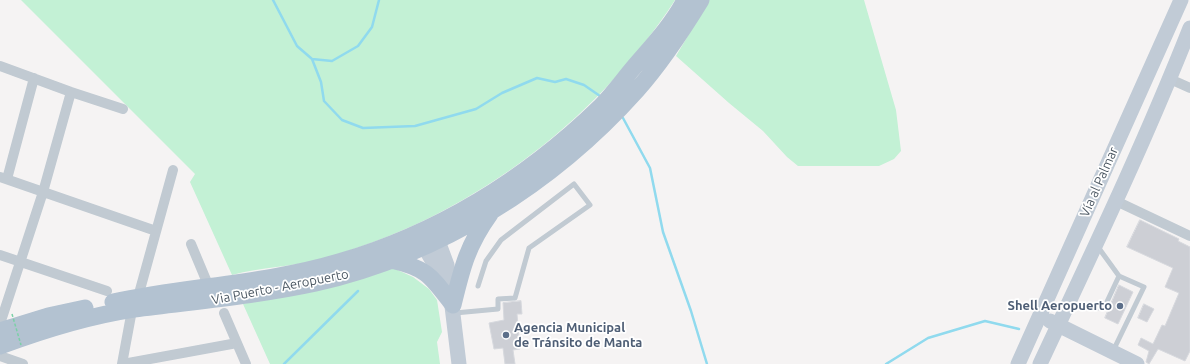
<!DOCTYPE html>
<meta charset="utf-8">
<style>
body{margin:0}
canvas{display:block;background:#f5f3f3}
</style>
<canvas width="1190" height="364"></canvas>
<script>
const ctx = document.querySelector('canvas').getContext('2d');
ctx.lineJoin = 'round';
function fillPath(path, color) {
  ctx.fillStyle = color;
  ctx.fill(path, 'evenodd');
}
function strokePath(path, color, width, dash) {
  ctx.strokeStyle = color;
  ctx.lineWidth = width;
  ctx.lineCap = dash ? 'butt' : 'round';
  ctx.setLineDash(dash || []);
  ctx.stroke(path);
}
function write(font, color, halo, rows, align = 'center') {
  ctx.font = font + ' Ubuntu,sans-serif';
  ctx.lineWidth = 3.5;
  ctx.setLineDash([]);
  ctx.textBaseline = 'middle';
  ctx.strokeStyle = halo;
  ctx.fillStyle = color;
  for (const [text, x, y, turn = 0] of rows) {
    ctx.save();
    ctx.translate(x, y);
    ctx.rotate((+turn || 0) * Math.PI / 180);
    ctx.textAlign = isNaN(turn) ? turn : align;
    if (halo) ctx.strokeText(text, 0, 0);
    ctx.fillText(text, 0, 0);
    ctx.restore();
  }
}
fillPath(new Path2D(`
 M 21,0 L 675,0 C 594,125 465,220 321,259 C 292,267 261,267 232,275 L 190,182 L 195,174 Z
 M 709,0 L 864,0 L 896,110 L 901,151 L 894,159 L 879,166 L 798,166 L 787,157 L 763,131 L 729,103 L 676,56 Z
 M 391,267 L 413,277 L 429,289 L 437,300 L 442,332 L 437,342 L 440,364 L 270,364 L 243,304 Z`), '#c3f1d5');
strokePath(new Path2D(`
 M 273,0 L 297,46 L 312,59 L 332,61 L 358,46 L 372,27 L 379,0
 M 312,59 L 321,82 L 324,101 L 342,120 L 363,128 L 415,126 L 476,109 L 502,93 L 537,78 L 555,82 L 566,79 L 584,85 L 600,96
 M 623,118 L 650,168 L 663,232 L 691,311 L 707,364
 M 284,364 L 358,291
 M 886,364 L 928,338 L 985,321 L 1019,329`), '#90daee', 2.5);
const building = new Path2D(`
 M 1140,220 L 1179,239 L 1178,241 L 1190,247 L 1190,351 L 1185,361 L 1158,349 L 1149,364 L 1146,362 L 1149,351 L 1138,345 L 1141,338 L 1153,344 L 1162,325 L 1165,326 L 1179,293 L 1165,287 L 1173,268 L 1127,247 Z
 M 1119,285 L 1133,292 L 1118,324 L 1105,318 Z
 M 521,301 L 522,314 L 517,314 L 520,349 L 513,350 L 515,364 L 505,364 L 503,348 L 494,349 L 489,323 L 504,320 L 503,303 Z
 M 1144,304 L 1154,309 L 1147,322 L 1138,318 Z`);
fillPath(building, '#cdcfd5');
strokePath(building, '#d7d9de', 1);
strokePath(new Path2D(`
 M 1098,247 L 1119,276 L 1144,287 L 1113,351
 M 1068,307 L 1104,308 L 1119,276
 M 455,313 L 498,309 L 498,299 L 515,298 L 529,248 L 590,205 L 574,184 L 501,240 L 486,261 L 478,286`), '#c1cad2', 5);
strokePath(new Path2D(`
 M 0,66 L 71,92 L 123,109
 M 1170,79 L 1190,88
 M 0,177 L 156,231
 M 7,179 L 34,78
 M 1116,201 L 1190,236
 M 191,244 L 209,287
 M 0,255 L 107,291
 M 138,297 L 173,170
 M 224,313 L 246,364
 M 0,324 L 43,192 L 71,92
 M 0,356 L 23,364
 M 122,364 L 132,310
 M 123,364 L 237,343`), '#c1cad2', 10);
strokePath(new Path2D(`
 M 434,230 L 447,265 L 459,364
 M 418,236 L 447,286
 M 1050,321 L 1137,364
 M 1018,364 L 1181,0
 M 1040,364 C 1092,253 1145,142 1190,28`), '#c1cbd6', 15);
strokePath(new Path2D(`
 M 391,260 C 427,268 431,276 453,305
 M 113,302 C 188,286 265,284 339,262 C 438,233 527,178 601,106 C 613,94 623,80 634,67 C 652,46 672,25 685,0
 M 453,305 C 462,268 467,246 490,214
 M 0,331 L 48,316 L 85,308
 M 0,346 C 43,330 88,316 134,309 C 195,301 256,296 316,283 C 440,255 553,184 637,90 C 662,62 682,31 701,0`), '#b3c2d1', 17);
strokePath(new Path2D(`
 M 12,314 L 21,345`), '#7ad0a6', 1.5, [3, 2]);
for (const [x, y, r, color] of [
 [1120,306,4,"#5c6f8a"],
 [506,335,4,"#5c6f8a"]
]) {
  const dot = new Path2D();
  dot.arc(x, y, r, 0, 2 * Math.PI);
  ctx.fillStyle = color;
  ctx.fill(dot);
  strokePath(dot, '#fff', 1.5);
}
write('13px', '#4a5661', '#fff', [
 ["Vía al Palmar",1099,182,-66],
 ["Via Puerto - Aeropuerto",280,287,-11]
]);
write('bold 13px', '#4e5e75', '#fff', [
 ["Shell Aeropuerto",1112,306],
 ["Agencia Municipal",514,328,"left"],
 ["de Tránsito de Manta",514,343,"left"]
], 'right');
</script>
